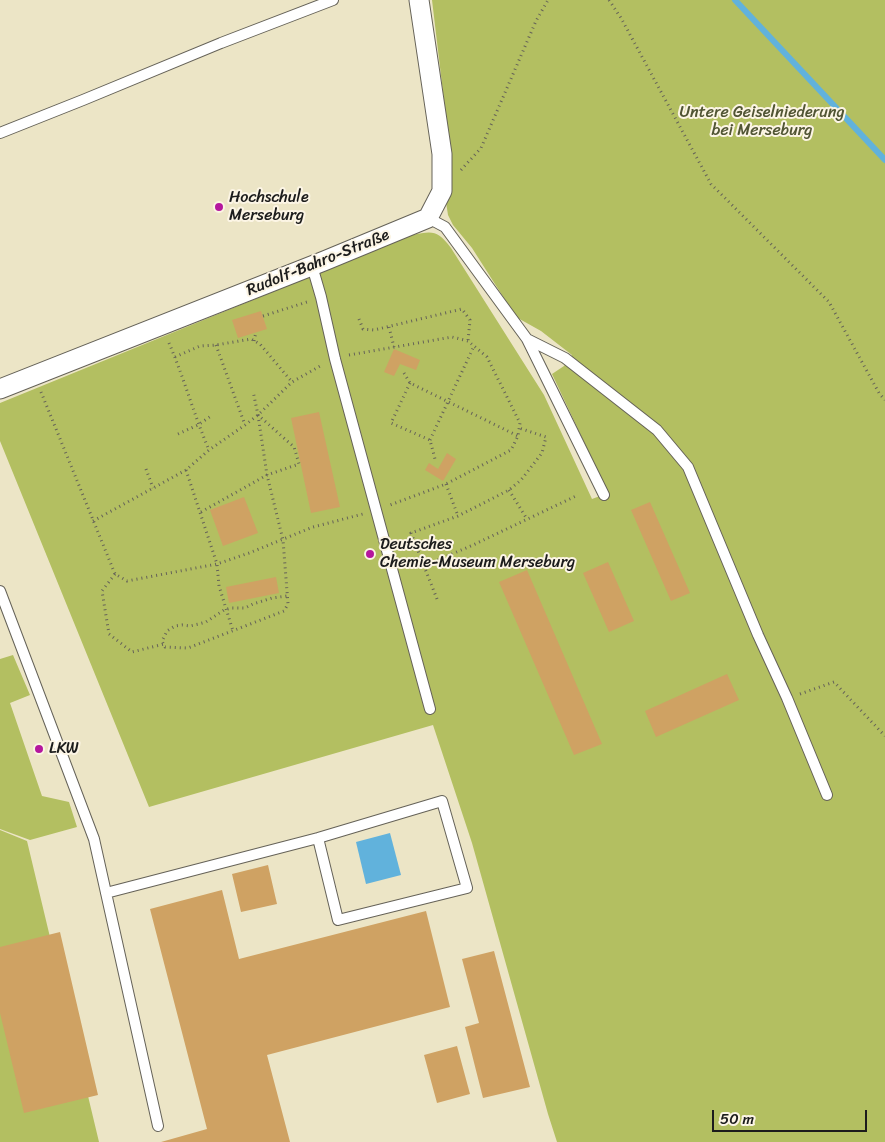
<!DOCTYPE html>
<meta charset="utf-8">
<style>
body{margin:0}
#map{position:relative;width:885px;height:1142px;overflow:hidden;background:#ece5c6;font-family:Sriracha,sans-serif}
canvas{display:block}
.scale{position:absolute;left:712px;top:1110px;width:155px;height:22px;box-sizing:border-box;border:2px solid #1c1c1c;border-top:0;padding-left:6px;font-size:15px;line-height:18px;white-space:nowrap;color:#1c1c1c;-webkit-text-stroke:4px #fcf5e5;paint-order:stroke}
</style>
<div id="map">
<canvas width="885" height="1142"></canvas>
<div class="scale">50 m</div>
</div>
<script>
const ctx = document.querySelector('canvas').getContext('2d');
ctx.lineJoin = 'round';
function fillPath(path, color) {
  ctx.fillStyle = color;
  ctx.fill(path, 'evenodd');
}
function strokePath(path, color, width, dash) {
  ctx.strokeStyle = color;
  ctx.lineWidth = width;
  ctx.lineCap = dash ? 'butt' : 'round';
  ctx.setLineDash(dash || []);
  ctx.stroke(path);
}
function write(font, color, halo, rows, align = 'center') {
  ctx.font = font + ' Sriracha,sans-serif';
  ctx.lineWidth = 4;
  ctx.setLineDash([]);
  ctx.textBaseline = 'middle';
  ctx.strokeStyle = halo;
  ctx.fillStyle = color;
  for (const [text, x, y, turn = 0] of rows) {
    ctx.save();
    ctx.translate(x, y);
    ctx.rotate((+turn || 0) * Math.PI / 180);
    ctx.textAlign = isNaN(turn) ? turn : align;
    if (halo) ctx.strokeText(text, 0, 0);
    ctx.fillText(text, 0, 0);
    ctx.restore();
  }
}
fillPath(new Path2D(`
 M 432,0 L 885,0 L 885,1142 L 557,1142 L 548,1114 L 472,843 L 433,725 L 149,807 L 0,441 L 0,403 L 412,235 C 433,231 437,230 451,248 L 544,395 L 592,499 L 608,493 L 552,374 L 564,366 L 572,355 L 541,331 L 516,317 L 472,248 L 453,225 L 448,215 L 446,202 L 450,151 Z
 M 13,655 L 30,695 L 10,703 L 42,796 L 69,802 L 77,827 L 30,840 L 0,829 L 0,659 Z
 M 0,830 L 27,841 L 99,1142 L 0,1142 Z`), '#b3bf61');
fillPath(new Path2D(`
 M 390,833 L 401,875 L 366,884 L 356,842 Z`), '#61b2dc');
strokePath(new Path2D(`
 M 735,0 L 885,160`), '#61b2dc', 6);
fillPath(new Path2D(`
 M 261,311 L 267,329 L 238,338 L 232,320 Z
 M 394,349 L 420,360 L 416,370 L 400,364 L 394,376 L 384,372 Z
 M 319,412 L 340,507 L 311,513 L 291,418 Z
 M 447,453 L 456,459 L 443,481 L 425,470 L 429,463 L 438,469 Z
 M 244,497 L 258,533 L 223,546 L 210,510 Z
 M 650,502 L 690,593 L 671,601 L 631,510 Z
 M 608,562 L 634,621 L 609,632 L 583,573 Z
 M 527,570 L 602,744 L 574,755 L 499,582 Z
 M 276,577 L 279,593 L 229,603 L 226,587 Z
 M 727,674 L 739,700 L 656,737 L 645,711 Z
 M 268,865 L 277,904 L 241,912 L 232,874 Z
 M 222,890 L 239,959 L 426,911 L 450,1007 L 267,1055 L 290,1142 L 161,1142 L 207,1129 L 150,909 Z
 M 60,932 L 98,1095 L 24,1113 L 0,1013 L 0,947 Z
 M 494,951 L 530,1087 L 483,1098 L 465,1027 L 479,1023 L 462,959 Z
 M 457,1046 L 470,1094 L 437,1103 L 424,1055 Z`), '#cfa263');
const service = new Path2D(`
 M 0,133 L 83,100 L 221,43 L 333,0
 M 428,218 L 445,227 L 527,339 L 604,495
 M 312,266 L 321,297 L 335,359 L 430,709
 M 527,339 L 565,358 L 657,430 L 688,467 L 758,635 L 787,698 L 827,795
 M 0,591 L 94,839 L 158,1126
 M 106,893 L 318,838 L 442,801 L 467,888 L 338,920 L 318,838`);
const minor = new Path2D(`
 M 0,389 L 324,261 L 428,218 L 442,191 L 442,154 L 419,0`);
strokePath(service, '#656258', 12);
strokePath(minor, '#656258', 21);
strokePath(new Path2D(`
 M 609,0 L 621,18 L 711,184 L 829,302 L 879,393 L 885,400
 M 461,170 L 481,148 L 536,21 L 548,0
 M 263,316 L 307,302
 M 359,319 L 363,329 L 374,330 L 462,309 L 470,320 L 468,341
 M 389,327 L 394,347
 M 254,341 L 256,332
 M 169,343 C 184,378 194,415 209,450
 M 216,345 L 245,425
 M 349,355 L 452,337 L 468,341 L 487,357 L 520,423 L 518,436 L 511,450 L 446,484 L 390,505
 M 175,357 L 200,346 L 216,345 L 251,339 L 260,344 L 292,382
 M 404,373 L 410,383 L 518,436
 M 410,383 L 391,423 L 430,440 L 435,459
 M 41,392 L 115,574 L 127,581 L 217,564 L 249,553 L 313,527 L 363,514
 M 258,415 L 267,475 L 283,540 L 288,604 L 284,611 L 188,648 L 165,647 L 162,641 L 167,631 L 175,626 L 182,625 L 190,626 L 199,624 L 206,622 L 224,610 L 231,608 L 245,608 L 253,604 L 272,598 L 287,596
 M 178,434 L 198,425 L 211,416
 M 430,440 L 474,346
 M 146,469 L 153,488
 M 186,470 L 217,564 L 219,586 L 233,631
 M 446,484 L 458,516
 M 509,490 L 527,519
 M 201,512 L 267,475 L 299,464 L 294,447 L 258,415 L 253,391
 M 93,521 L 186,470 L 209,450 L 245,425 L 258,415 L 292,382 L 322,365
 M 424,566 L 473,545 L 576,496
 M 115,574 L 102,591 L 109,634 L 132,652 L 164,644
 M 437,599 L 411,533 L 458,516 L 509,490 L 521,480 L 542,453 L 546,437 L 519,428
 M 800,694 L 834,682 L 885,736`), '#656258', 3, [1, 4]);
strokePath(service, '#fff', 10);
strokePath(minor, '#fff', 19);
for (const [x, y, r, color] of [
 [219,207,5,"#b5179e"],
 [370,554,5,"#b5179e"],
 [39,749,5,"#b5179e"]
]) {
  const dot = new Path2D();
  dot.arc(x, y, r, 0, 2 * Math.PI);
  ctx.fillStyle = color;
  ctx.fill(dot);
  strokePath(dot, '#fcf5e5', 2);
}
write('16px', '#515534', '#fcf5e5', [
 ["Untere Geiselniederung",762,113],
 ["bei Merseburg",762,131]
]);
write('16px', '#1c1c1c', '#fcf5e5', [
 ["Hochschule",229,198],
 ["Merseburg",229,216],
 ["Deutsches",380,545],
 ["Chemie-Museum Merseburg",380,563],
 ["LKW",49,749]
], 'left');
write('16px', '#1c1c1c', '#fcf5e5', [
 ["Rudolf-Bahro-Straße",318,263,-22]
]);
</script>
